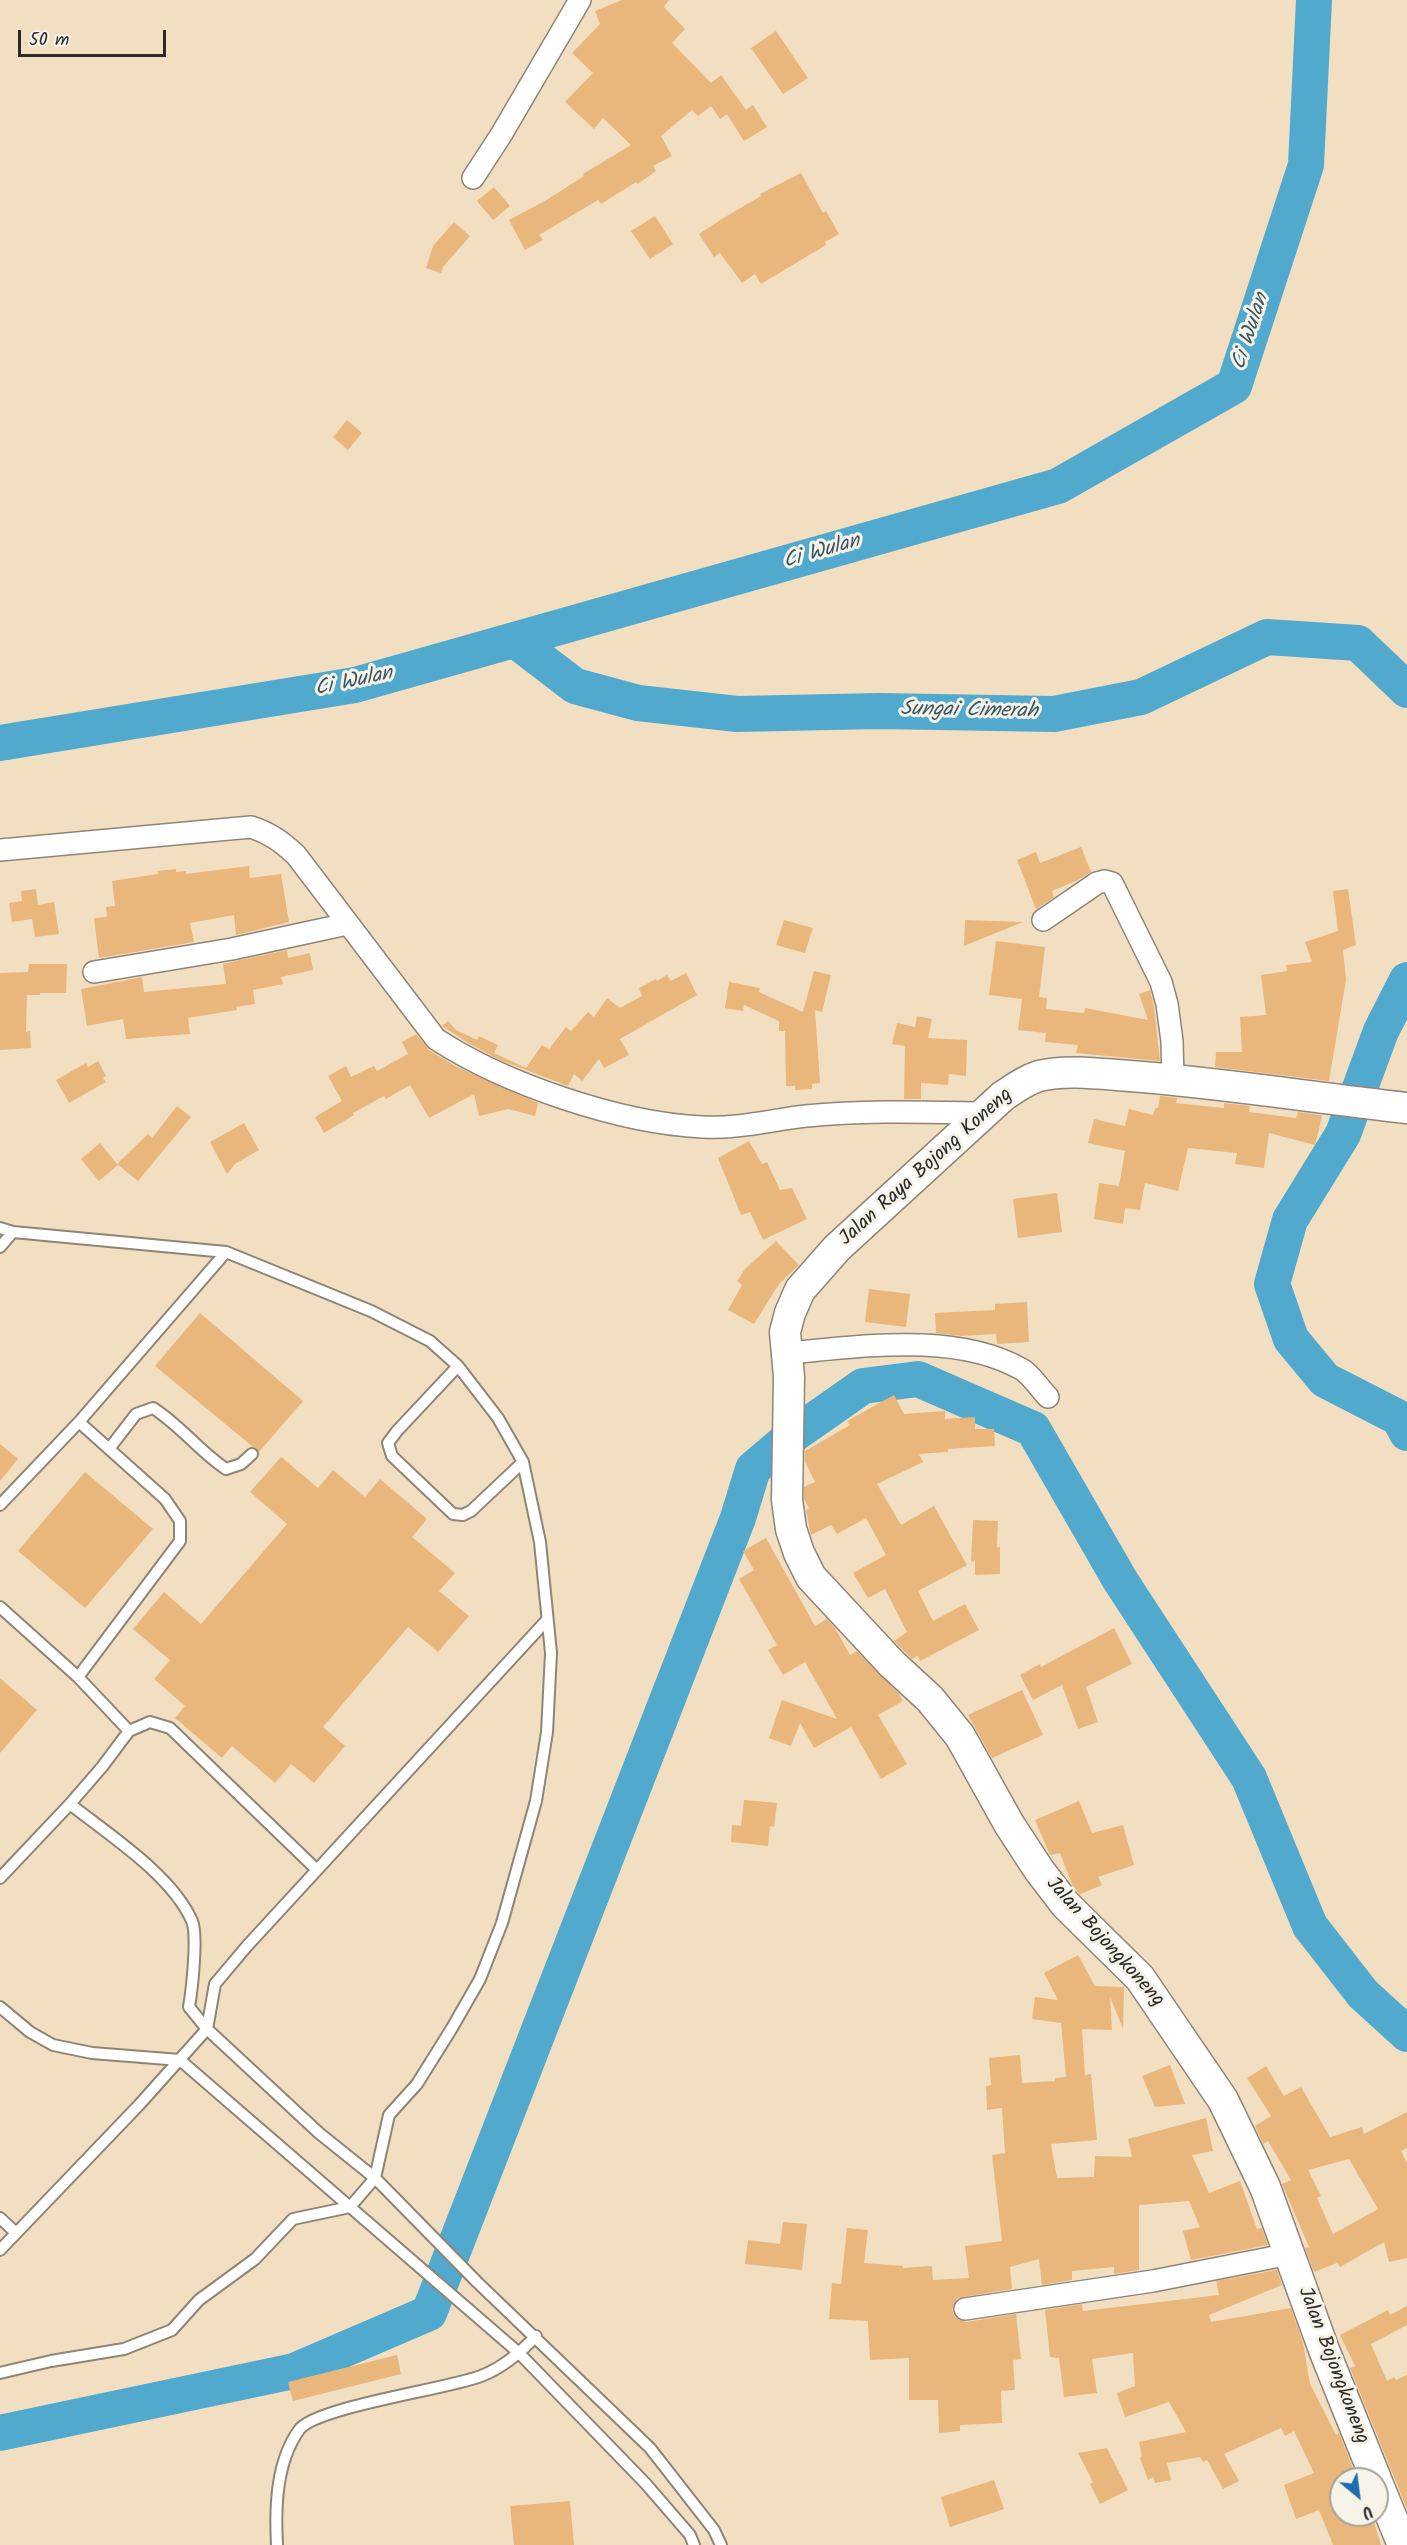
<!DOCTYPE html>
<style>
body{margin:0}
#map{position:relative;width:1407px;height:2545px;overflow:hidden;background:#f2dfc1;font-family:Kalam,sans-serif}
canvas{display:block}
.north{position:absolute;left:1329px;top:2467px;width:60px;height:60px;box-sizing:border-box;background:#f7f3e8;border:2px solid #a5a39c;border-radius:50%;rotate:151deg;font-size:16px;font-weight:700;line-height:24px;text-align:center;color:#2b2b2b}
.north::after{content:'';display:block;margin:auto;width:21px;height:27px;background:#1f6fb2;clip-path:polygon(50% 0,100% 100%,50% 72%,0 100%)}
.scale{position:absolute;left:18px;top:30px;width:148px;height:27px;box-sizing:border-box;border:3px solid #2b2b2b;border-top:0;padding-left:8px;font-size:18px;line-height:21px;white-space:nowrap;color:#2b2b2b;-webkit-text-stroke:4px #f7f3e8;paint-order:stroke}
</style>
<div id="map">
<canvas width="1407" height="2545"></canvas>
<div class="north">U</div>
<div class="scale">50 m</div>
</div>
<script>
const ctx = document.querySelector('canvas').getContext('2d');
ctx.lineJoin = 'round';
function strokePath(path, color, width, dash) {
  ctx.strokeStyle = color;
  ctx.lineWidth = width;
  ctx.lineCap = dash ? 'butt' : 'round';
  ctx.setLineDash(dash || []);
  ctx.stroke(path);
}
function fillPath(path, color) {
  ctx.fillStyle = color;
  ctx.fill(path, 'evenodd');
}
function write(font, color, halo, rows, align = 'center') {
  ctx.font = font + ' Kalam,sans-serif';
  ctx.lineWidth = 6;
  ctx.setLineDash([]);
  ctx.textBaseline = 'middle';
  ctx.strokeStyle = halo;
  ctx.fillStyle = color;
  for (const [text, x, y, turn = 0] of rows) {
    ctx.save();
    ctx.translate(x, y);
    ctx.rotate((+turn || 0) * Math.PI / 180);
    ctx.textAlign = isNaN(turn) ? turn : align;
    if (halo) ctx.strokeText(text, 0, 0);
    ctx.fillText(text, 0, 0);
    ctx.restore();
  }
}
strokePath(new Path2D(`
 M 515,640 L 575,686 L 638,703 L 737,714 L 879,711 L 1054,714 L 1141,697 L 1267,637 L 1358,643 L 1407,690
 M 0,743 L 355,685 L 1058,486 L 1234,386 L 1306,165 L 1314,0
 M 1407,980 L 1381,1031 L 1343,1134 L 1290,1220 L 1272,1284 L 1291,1339 L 1325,1380 L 1399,1418 L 1407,1433
 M 0,2433 L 294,2371 L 429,2313 L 738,1518 L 753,1469 L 793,1435 L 863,1386 L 918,1379 L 1033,1429 L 1120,1580 L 1249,1778 L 1310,1926 L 1363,1994 L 1407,2034`), '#51aace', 36);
fillPath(new Path2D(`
 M 622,0 L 669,0 L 664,7 L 685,29 L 672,43 L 711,83 L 721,75 L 746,110 L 753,105 L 767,127 L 744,141 L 727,114 L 720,119 L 711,106 L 698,116 L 692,110 L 661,136 L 672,156 L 653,166 L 656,171 L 638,184 L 636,182 L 601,204 L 598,200 L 539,235 L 543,240 L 525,250 L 509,220 L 545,201 L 584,176 L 583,174 L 631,145 L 603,118 L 594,129 L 565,102 L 593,73 L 572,53 L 600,24 L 595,11 Z
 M 776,31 L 808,78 L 783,94 L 751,48 Z
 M 801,173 L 823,213 L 826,211 L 839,234 L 825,242 L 826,245 L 761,284 L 755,274 L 742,283 L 720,253 L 714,257 L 699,234 L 725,217 L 761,196 L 760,194 Z
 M 494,187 L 510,206 L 493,220 L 477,201 Z
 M 655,216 L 673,244 L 650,259 L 631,231 Z
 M 454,222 L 470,236 L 443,267 L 441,273 L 426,268 L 433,246 Z
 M 347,420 L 362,433 L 348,450 L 333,437 Z
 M 1081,847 L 1091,872 L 1078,880 L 1052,891 L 1054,897 L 1036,909 L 1017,860 L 1036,852 L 1040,863 Z
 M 249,866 L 250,878 L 281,874 L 289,922 L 236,935 L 234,915 L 190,923 L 194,942 L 99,958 L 94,918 L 107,917 L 106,907 L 115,906 L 112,881 L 158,874 L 157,871 L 176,869 L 176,872 L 186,871 L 186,874 Z
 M 36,889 L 38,905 L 54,902 L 59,934 L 35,937 L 32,919 L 12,922 L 9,903 L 22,901 L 21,891 Z
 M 1348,889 L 1356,945 L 1343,950 L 1346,980 L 1329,1081 L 1215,1067 L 1216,1052 L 1242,1052 L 1240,1017 L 1266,1015 L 1261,975 L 1287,971 L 1286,965 L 1312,962 L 1305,942 L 1338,931 L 1333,891 Z
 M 784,920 L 813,928 L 805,953 L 776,945 Z
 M 965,920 L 1023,922 L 964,946 Z
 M 996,941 L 1045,947 L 1039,997 L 1047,998 L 1046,1009 L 1084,1013 L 1085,1008 L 1148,1020 L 1139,994 L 1150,990 L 1154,1007 L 1160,1061 L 1076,1053 L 1078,1045 L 1045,1042 L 1046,1033 L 1018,1030 L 1022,999 L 989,995 Z
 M 287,950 L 288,958 L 310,953 L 313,970 L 281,977 L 283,984 L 253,990 L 255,1004 L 236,1007 L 237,1010 L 188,1018 L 190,1034 L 126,1039 L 123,1019 L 87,1026 L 81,989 L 142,977 L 144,992 L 226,984 L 223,964 Z
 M 29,964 L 67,964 L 66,993 L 40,993 L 40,995 L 27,995 L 26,1032 L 30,1031 L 31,1048 L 0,1050 L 0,973 L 28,972 Z
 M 814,971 L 831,975 L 822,1012 L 815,1010 L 820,1083 L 812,1084 L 812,1089 L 795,1090 L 795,1086 L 786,1086 L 785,1031 L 779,1031 L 779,1021 L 744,1005 L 743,1011 L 725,1008 L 729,982 L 760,988 L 759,992 L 803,1012 Z
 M 686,973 L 697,995 L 620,1039 L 629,1055 L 604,1068 L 599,1059 L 582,1081 L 574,1074 L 568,1086 L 500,1060 L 470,1044 L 442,1026 L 448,1021 L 456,1030 L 477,1040 L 479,1036 L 498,1045 L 494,1053 L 526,1068 L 542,1045 L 549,1049 L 566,1027 L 571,1031 L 588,1012 L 594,1017 L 607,998 L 620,1008 L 642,996 L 639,988 L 656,979 L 657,981 L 667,975 L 671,981 Z
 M 917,1016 L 932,1019 L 928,1038 L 967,1040 L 966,1076 L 949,1074 L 948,1085 L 921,1083 L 921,1099 L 904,1099 L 905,1046 L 892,1044 L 897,1023 L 915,1027 Z
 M 416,1034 L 429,1050 L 457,1067 L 538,1103 L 535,1116 L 508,1109 L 479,1116 L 474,1094 L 429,1118 L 410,1085 L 386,1099 L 384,1096 L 353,1113 L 354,1115 L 324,1133 L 315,1117 L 342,1101 L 328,1076 L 346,1066 L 351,1077 L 374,1066 L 377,1071 L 408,1054 L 402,1042 Z
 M 98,1061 L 106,1076 L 103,1078 L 106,1082 L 69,1103 L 56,1080 L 86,1063 L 88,1067 Z
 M 1160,1096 L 1177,1098 L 1176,1103 L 1224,1108 L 1224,1103 L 1250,1106 L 1249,1112 L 1296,1118 L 1298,1112 L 1321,1115 L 1322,1117 L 1315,1145 L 1269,1133 L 1264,1168 L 1235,1164 L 1237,1153 L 1188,1148 L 1178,1191 L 1145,1183 L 1140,1210 L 1125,1208 L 1123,1224 L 1094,1219 L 1099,1183 L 1119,1186 L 1125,1151 L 1088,1143 L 1094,1119 L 1125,1126 L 1129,1109 L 1153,1115 L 1155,1108 L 1158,1108 Z
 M 177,1106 L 191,1117 L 138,1181 L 117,1164 L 118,1165 L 99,1181 L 81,1159 L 100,1143 L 117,1164 L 148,1134 L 152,1138 Z
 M 244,1123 L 259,1150 L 235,1164 L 227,1174 L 210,1142 Z
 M 749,1141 L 762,1164 L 767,1162 L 780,1190 L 792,1188 L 807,1219 L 763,1240 L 750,1212 L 741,1215 L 718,1158 Z
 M 1057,1193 L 1062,1232 L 1018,1238 L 1013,1199 Z
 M 776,1241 L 799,1265 L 779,1284 L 754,1324 L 728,1310 L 742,1285 L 737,1281 L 745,1269 Z
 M 869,1289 L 910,1294 L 906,1327 L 865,1322 Z
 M 1027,1302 L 1029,1342 L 997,1344 L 996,1334 L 961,1336 L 936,1333 L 935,1313 L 995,1310 L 995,1304 Z
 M 200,1313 L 303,1401 L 259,1452 L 155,1366 Z
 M 894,1395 L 904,1414 L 945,1411 L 945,1419 L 975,1417 L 975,1429 L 994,1429 L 995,1446 L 948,1449 L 948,1452 L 919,1454 L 923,1462 L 877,1484 L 901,1525 L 934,1506 L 967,1565 L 918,1591 L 933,1621 L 965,1604 L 979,1630 L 920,1661 L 918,1656 L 912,1659 L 894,1641 L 907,1632 L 885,1589 L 868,1598 L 853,1573 L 886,1555 L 866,1518 L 837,1534 L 831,1525 L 811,1535 L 806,1510 L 809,1508 L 804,1499 L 804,1487 L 815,1482 L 805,1462 L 805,1451 L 850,1425 L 847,1421 Z
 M 0,1444 L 18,1459 L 0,1481 Z
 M 281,1457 L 318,1488 L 333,1470 L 365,1497 L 380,1479 L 427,1519 L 412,1537 L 455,1573 L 439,1591 L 469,1616 L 438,1652 L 408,1627 L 323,1727 L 345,1746 L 314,1783 L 291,1764 L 275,1783 L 232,1746 L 222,1758 L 175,1718 L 185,1706 L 154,1679 L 170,1660 L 133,1629 L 164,1592 L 201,1624 L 287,1524 L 250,1492 Z
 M 85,1472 L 153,1529 L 85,1608 L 18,1551 Z
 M 973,1520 L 998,1521 L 997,1547 L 1000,1547 L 1000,1574 L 975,1575 L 975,1560 L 971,1562 Z
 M 766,1538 L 815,1626 L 827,1619 L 835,1628 L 850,1655 L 857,1651 L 899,1694 L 903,1701 L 878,1715 L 907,1764 L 881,1779 L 851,1727 L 814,1748 L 800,1723 L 791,1746 L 769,1738 L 782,1700 L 837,1719 L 805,1662 L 783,1675 L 768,1650 L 777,1645 L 739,1579 L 754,1570 L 743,1551 Z
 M 1114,1628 L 1132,1664 L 1086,1687 L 1098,1722 L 1078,1729 L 1062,1685 L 1033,1700 L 1020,1675 L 1040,1664 L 1041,1667 Z
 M 0,1678 L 37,1710 L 0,1753 Z
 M 1022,1690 L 1043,1735 L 992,1758 L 968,1715 Z
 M 744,1800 L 777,1803 L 774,1827 L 770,1826 L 768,1846 L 731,1842 L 732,1825 L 741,1826 Z
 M 1079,1801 L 1092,1833 L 1123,1825 L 1134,1865 L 1098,1877 L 1102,1885 L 1080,1894 L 1073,1887 L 1060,1853 L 1050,1855 L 1035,1820 Z
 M 1078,1955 L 1095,1986 L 1124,1987 L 1123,2029 L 1110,1997 L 1112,2030 L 1082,2029 L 1085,2075 L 1091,2074 L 1097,2140 L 1051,2144 L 1057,2178 L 1094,2177 L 1095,2156 L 1132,2157 L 1128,2139 L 1206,2118 L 1213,2151 L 1192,2155 L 1209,2193 L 1240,2181 L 1257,2229 L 1262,2228 L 1268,2245 L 1191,2260 L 1183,2231 L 1200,2227 L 1189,2201 L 1139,2205 L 1139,2270 L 1114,2274 L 1114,2267 L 1072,2271 L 1072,2280 L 1042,2285 L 1039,2259 L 1010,2267 L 1012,2289 L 963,2297 L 957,2299 L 952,2310 L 955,2317 L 966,2322 L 1016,2314 L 1021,2359 L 1013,2360 L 1015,2390 L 1001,2391 L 1002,2423 L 960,2425 L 960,2431 L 939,2433 L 938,2400 L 909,2400 L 909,2358 L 870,2360 L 868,2321 L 829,2319 L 832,2283 L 841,2284 L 847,2228 L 868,2230 L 864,2263 L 903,2266 L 903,2268 L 932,2266 L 933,2280 L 969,2278 L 965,2246 L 1002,2241 L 992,2155 L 1005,2153 L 1002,2108 L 987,2110 L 986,2086 L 991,2085 L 989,2058 L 1020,2055 L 1022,2083 L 1055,2081 L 1055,2078 L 1066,2077 L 1061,2023 L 1032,2019 L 1035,1997 L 1058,2000 L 1044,1973 Z
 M 1170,2065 L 1185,2104 L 1155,2107 L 1142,2076 Z
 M 1266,2066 L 1284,2096 L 1301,2087 L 1330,2137 L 1362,2127 L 1364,2134 L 1407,2112 L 1407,2148 L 1401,2151 L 1407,2163 L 1407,2258 L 1389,2262 L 1384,2242 L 1340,2267 L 1337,2263 L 1314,2272 L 1305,2248 L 1309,2247 L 1282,2184 L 1291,2180 L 1268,2141 L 1263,2144 L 1255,2126 L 1271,2116 L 1247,2078 ZM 1349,2159 L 1378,2209 L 1333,2234 L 1317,2198 L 1321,2196 L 1308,2170 Z
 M 783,2222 L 807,2224 L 802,2270 L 745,2264 L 748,2240 L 780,2244 Z
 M 1277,2270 L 1282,2285 L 1209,2315 L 1211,2322 L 1291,2308 L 1303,2343 L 1310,2384 L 1336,2435 L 1339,2433 L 1357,2479 L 1341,2479 L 1341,2515 L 1372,2515 L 1381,2545 L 1333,2545 L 1319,2510 L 1296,2519 L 1284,2485 L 1314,2473 L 1294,2431 L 1285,2436 L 1281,2428 L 1224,2454 L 1239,2481 L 1223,2489 L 1207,2460 L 1203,2462 L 1200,2457 L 1167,2463 L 1171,2480 L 1155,2483 L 1153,2477 L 1148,2480 L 1140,2458 L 1142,2456 L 1139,2442 L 1186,2432 L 1169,2402 L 1125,2417 L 1117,2393 L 1135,2386 L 1133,2353 L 1092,2359 L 1097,2393 L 1064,2397 L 1059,2358 L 1050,2357 L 1045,2310 L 1082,2304 L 1083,2311 L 1219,2295 L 1216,2281 Z
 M 1407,2306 L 1407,2325 L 1371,2344 L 1387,2381 L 1394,2377 L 1396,2380 L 1407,2375 L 1407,2509 L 1350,2368 L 1355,2366 L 1340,2335 L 1388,2310 L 1390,2315 Z
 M 397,2355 L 401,2374 L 293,2401 L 288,2382 Z
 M 1107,2448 L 1128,2490 L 1100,2504 L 1090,2484 L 1093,2482 L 1078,2453 Z
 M 994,2480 L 1004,2509 L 950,2527 L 941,2497 Z
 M 570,2501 L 574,2545 L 514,2545 L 510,2506 Z`), '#e9b77c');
const lane = new Path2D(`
 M 0,1228 L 13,1232 L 226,1252 L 371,1311 L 430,1341 L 458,1366 L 498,1418 L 523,1462 L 540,1542 L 551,1653 L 547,1732 L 536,1801 L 502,1923 L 480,1979 L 452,2028 L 417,2084 L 389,2115 L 375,2178 L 350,2207 L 293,2219 L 255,2259 L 199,2300 L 172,2330 L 124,2349 L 51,2361 L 0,2373
 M 0,1247 L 13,1232
 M 458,1366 L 397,1431 L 388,1443 L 392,1456 L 453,1514 L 463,1515 L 471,1511 L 523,1462
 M 109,1449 L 136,1414 L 153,1408 C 180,1425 199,1451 226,1469 L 241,1464 L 252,1454
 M 0,1505 L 79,1422 L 226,1252
 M 0,1607 L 78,1677 L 129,1731 L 102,1767 L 70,1804 C 109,1835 172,1875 192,1921 C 198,1936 192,1989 189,2007 L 207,2029 L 319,2133 L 375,2178 L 477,2282 L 650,2448 L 714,2530 L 721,2545
 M 78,1677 L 180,1541 L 180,1521 L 165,1499 L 79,1422
 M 129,1731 L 150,1722 L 170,1728 L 317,1870
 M 0,1878 L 70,1804
 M 0,2007 L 30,2032 L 53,2045 L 92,2053 L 180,2060 L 519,2353 L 646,2484 L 690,2535 L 694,2545
 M 0,2218 L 15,2232
 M 0,2250 L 139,2105 L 207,2029 L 215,1984 L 247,1946 L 546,1621
 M 277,2545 C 275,2508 276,2462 299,2430 C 315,2407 448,2389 481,2376 C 502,2368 521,2352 536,2336`);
const street = new Path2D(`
 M 473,178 L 501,135 L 580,0
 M 0,850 L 251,827 C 270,833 282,842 296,855 L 436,1039 C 505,1084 619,1123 702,1127 C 737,1129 771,1120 806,1116 C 865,1110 924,1112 983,1113
 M 1043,920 L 1097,883 L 1105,881 L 1112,883 L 1161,982 L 1167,1004 L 1172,1041 L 1173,1079
 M 94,972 L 232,949 L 347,924
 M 787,1353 C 860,1347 956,1331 1023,1370 C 1032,1376 1040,1389 1048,1397
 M 965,2309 L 1153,2281 L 1290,2254`);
const secondary = new Path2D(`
 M 1376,2479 L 1324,2350 L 1265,2187 L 1223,2100 L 1140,1978 L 1065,1904 L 1039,1870 L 1009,1824 L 960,1736 L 930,1699 L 892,1664 L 811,1577 L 799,1553 L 791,1529 L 787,1500 L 789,1377 L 785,1332 L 790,1313 L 800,1290 L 837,1248 L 1003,1096 C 1015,1088 1026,1080 1039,1076 C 1067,1069 1102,1074 1130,1076 C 1223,1083 1315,1098 1407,1108
 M 1377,2482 L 1403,2545`);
strokePath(lane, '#8e8576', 14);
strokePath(street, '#8e8576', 24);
strokePath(secondary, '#8e8576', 33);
strokePath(lane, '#fff', 10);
strokePath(street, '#fff', 21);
strokePath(secondary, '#fff', 30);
write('20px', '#2b2b2b', '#f7f3e8', [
 ["Jalan Raya Bojong Koneng",927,1168,-42],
 ["Jalan Bojongkoneng",1104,1943,48],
 ["Jalan Bojongkoneng",1332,2366,69]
]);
write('italic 21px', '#385764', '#f7f3e8', [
 ["Ci Wulan",1252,332,-72],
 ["Ci Wulan",822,553,-16],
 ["Ci Wulan",354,683,-12],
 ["Sungai Cimerah",969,712,1]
]);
</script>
